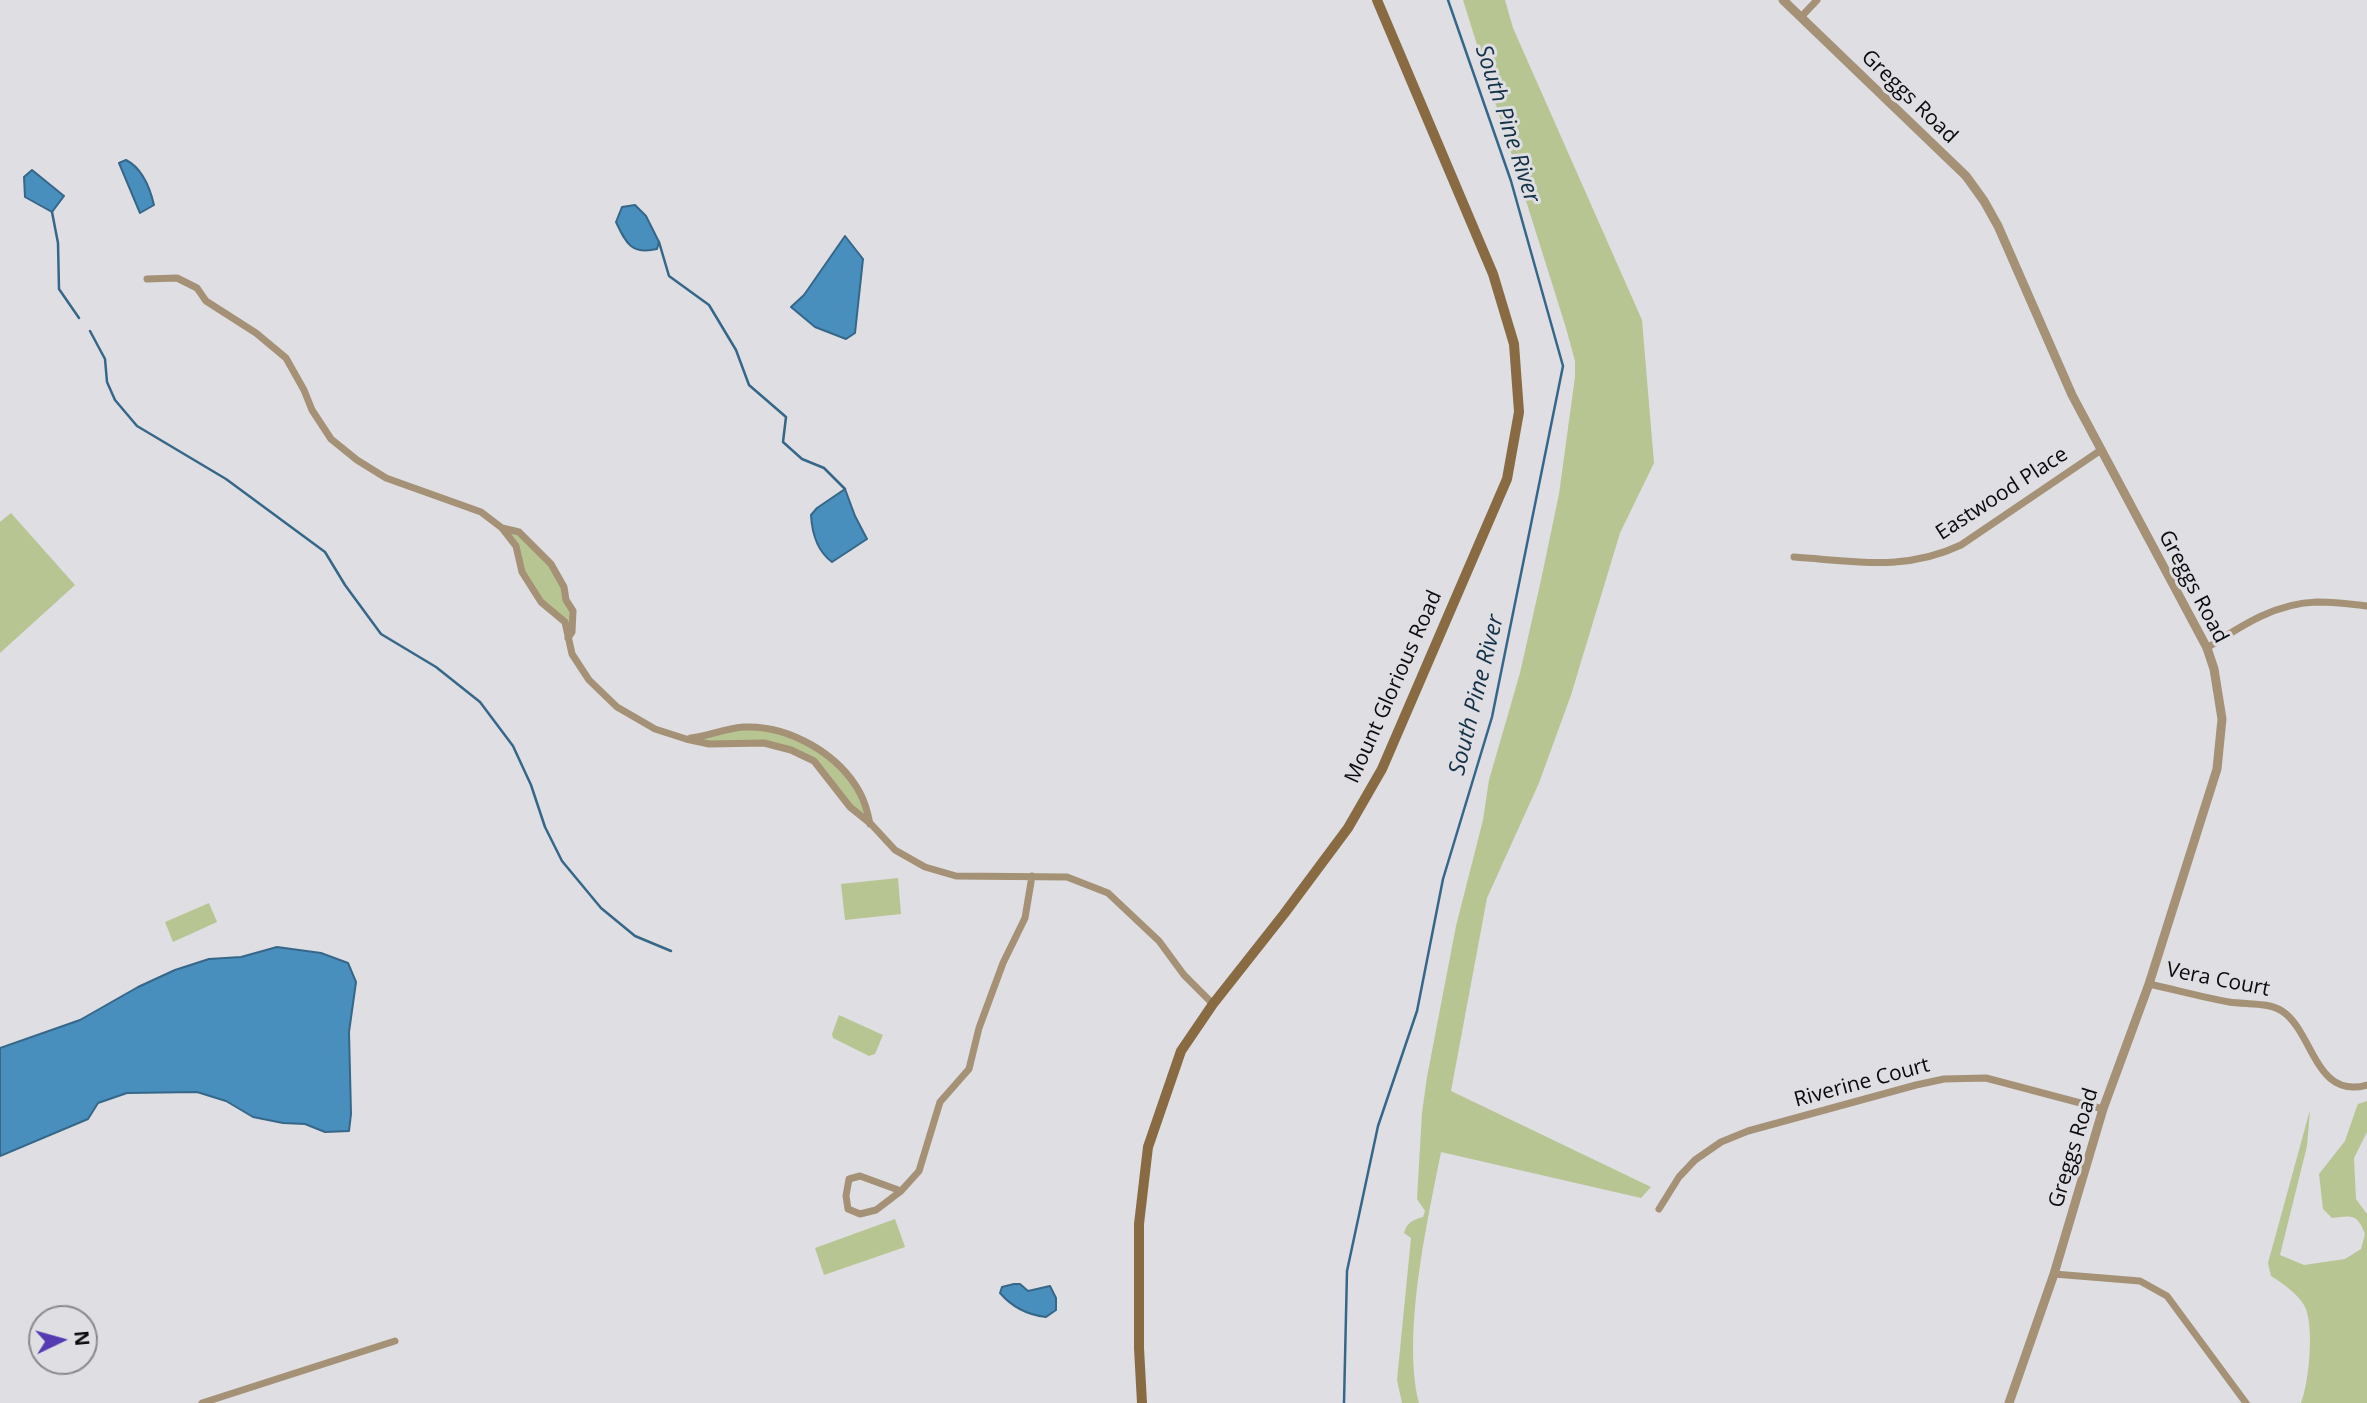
<!DOCTYPE html>
<style>
body{margin:0}
#map{position:relative;width:2367px;height:1403px;overflow:hidden;background:#dedee3;font-family:"Open Sans",sans-serif}
canvas{display:block}
.north{position:absolute;left:28px;top:1305px;width:70px;height:70px;box-sizing:border-box;background:#dedee3;border:2px solid #8a8a8d;border-radius:50%;rotate:85deg;font-size:19px;font-weight:700;line-height:28px;text-align:center;color:#0b0b0d}
.north::after{content:'';display:block;margin:auto;width:24px;height:32px;background:#553ab2;clip-path:polygon(50% 0,100% 100%,50% 72%,0 100%)}
</style>
<div id="map">
<canvas width="2367" height="1403"></canvas>
<div class="north">N</div>
</div>
<script>
const ctx = document.querySelector('canvas').getContext('2d');
ctx.lineJoin = 'round';
function fillPath(path, color) {
  ctx.fillStyle = color;
  ctx.fill(path, 'evenodd');
}
function strokePath(path, color, width, dash) {
  ctx.strokeStyle = color;
  ctx.lineWidth = width;
  ctx.lineCap = dash ? 'butt' : 'round';
  ctx.setLineDash(dash || []);
  ctx.stroke(path);
}
function write(font, color, halo, rows, align = 'center') {
  ctx.font = font + ' "Open Sans",sans-serif';
  ctx.lineWidth = 6;
  ctx.setLineDash([]);
  ctx.textBaseline = 'middle';
  ctx.strokeStyle = halo;
  ctx.fillStyle = color;
  for (const [text, x, y, turn = 0] of rows) {
    ctx.save();
    ctx.translate(x, y);
    ctx.rotate((+turn || 0) * Math.PI / 180);
    ctx.textAlign = isNaN(turn) ? turn : align;
    if (halo) ctx.strokeText(text, 0, 0);
    ctx.fillText(text, 0, 0);
    ctx.restore();
  }
}
fillPath(new Path2D(`
 M 1463,0 L 1505,0 L 1513,28 L 1642,320 L 1654,463 L 1620,533 L 1571,695 L 1539,783 L 1487,898 L 1451,1091 L 1651,1187 L 1641,1198 L 1441,1152 C 1427,1223 1402,1334 1419,1403 L 1402,1403 L 1397,1380 L 1411,1238 L 1404,1233 C 1407,1222 1413,1220 1423,1217 L 1425,1211 L 1417,1199 L 1422,1113 L 1427,1077 L 1456,926 L 1483,820 L 1489,780 L 1520,673 L 1541,580 L 1559,494 L 1575,377 L 1575,361 L 1566,328 Z
 M 11,513 L 75,585 L 0,653 L 0,522 Z
 M 502,528 L 519,532 L 551,564 L 573,611 L 572,632 L 541,602 L 522,572 L 516,546 Z
 M 740,728 L 783,733 L 832,759 L 861,793 L 871,824 L 850,807 L 814,761 L 764,743 L 709,744 L 686,739 Z
 M 898,878 L 901,914 L 845,920 L 841,884 Z
 M 209,903 L 217,922 L 173,942 L 165,922 Z
 M 839,1015 L 883,1035 L 875,1054 L 869,1056 L 833,1038 L 832,1034 Z
 M 2367,1101 L 2367,1132 L 2354,1158 L 2356,1199 L 2367,1214 L 2367,1403 L 2301,1403 C 2309,1383 2315,1323 2304,1305 C 2297,1293 2282,1283 2271,1276 L 2268,1263 L 2310,1110 L 2307,1146 L 2280,1255 L 2304,1265 L 2345,1259 L 2361,1249 L 2365,1234 C 2357,1213 2352,1216 2332,1218 L 2323,1209 L 2319,1174 L 2345,1141 L 2356,1109 L 2358,1104 Z
 M 895,1219 L 905,1247 L 824,1275 L 815,1248 Z`), '#b7c593');
const water = new Path2D(`
 M 126,160 C 142,168 150,188 154,205 L 140,213 L 119,163 Z
 M 32,170 L 64,196 L 52,212 L 25,197 L 24,177 Z
 M 635,205 L 646,216 L 659,242 L 657,249 C 631,255 626,243 616,222 L 622,207 Z
 M 845,236 L 863,259 L 855,333 L 846,339 L 815,327 L 791,307 L 804,295 Z
 M 845,489 L 855,516 L 867,539 L 832,562 C 817,551 812,533 811,515 L 817,508 Z
 M 277,947 L 321,953 L 348,963 L 356,982 L 349,1032 L 351,1114 L 349,1131 L 325,1132 L 305,1124 L 283,1123 L 253,1117 L 226,1101 L 197,1092 L 127,1093 L 98,1103 L 88,1119 L 0,1156 L 0,1048 L 80,1020 L 138,987 L 175,970 L 209,959 L 241,957 Z
 M 1014,1284 L 1020,1284 L 1028,1291 L 1050,1286 L 1056,1298 L 1056,1310 L 1046,1317 C 1028,1315 1012,1307 1000,1293 L 1002,1287 Z`);
fillPath(water, '#498fbd');
strokePath(water, '#366788', 2);
strokePath(new Path2D(`
 M 52,212 L 58,243 L 59,289 L 79,318
 M 659,242 L 669,276 L 709,305 L 736,350 L 749,385 L 786,417 L 783,442 L 802,459 L 824,468 L 845,489
 M 90,331 L 105,359 L 107,382 L 115,400 L 137,426 L 226,479 L 325,552 L 345,585 L 381,634 L 436,667 L 480,702 L 513,746 L 531,785 L 545,827 L 562,861 L 601,908 L 635,936 L 671,951
 M 1344,1403 L 1347,1271 L 1378,1126 L 1417,1011 L 1443,879 L 1492,717 L 1563,366 L 1511,181 L 1448,0`), '#366788', 2.5);
strokePath(new Path2D(`
 M 1801,17 L 1817,0
 M 147,279 L 177,278 L 197,288 L 206,301 L 256,333 L 286,358 L 304,390 L 312,410 L 331,439 L 357,460 L 386,478 L 481,512 L 502,528 L 516,546 L 522,572 L 541,602 L 565,622 L 572,654 L 589,680 L 617,707 L 655,729 L 686,739 L 709,744 L 764,743 L 791,750 L 814,761 L 850,807 L 871,824 L 895,850 L 925,867 L 956,876 L 1067,877 L 1108,893 L 1159,941 L 1184,975 L 1213,1004
 M 502,528 L 519,532 L 551,564 L 564,587 L 566,600 L 573,611 L 572,632 L 568,638
 M 1794,557 C 1854,561 1904,572 1961,545 L 2101,450
 M 2207,648 C 2241,626 2275,603 2317,602 C 2334,602 2351,604 2367,606
 M 691,738 C 709,736 726,728 744,727 C 789,725 839,754 860,793 C 865,802 868,814 870,824
 M 2149,984 C 2176,990 2202,997 2229,1002 C 2247,1005 2271,1001 2286,1014 C 2314,1038 2317,1099 2367,1085
 M 901,1191 L 860,1176 L 849,1179 L 846,1196 L 848,1209 L 860,1214 L 876,1210 L 901,1191 L 919,1171 L 940,1102 L 969,1069 L 979,1028 L 1003,963 L 1025,918 L 1032,876
 M 1659,1209 L 1679,1177 L 1695,1160 L 1721,1142 L 1748,1131 L 1916,1085 L 1944,1079 L 1986,1078 L 2103,1109
 M 2054,1274 L 2140,1281 L 2167,1296 L 2246,1403
 M 202,1403 L 395,1341`), '#a59176', 7);
strokePath(new Path2D(`
 M 1783,0 L 1966,176 L 1984,201 L 1998,226 L 2072,395 L 2207,648 L 2214,669 L 2222,719 L 2217,769 L 2149,984 L 2103,1109 L 2054,1274 L 2009,1403`), '#a59176', 9);
strokePath(new Path2D(`
 M 1142,1403 L 1139,1348 L 1139,1224 L 1148,1147 L 1181,1051 L 1213,1004 L 1284,914 L 1348,828 L 1382,769 L 1507,479 L 1519,412 L 1514,344 L 1493,274 L 1377,0`), '#896b43', 10);
write('21px', '#0b0b0d', '#dedee3', [
 ["Greggs Road",1909,97,44],
 ["Eastwood Place",2002,494,-33],
 ["Greggs Road",2193,587,62],
 ["Mount Glorious Road",1394,687,-66],
 ["Vera Court",2218,980,11],
 ["Riverine Court",1862,1083,-15],
 ["Greggs Road",2074,1148,-73]
]);
write('italic 23px', '#123146', '#dedee3', [
 ["South Pine River",1507,124,72],
 ["South Pine River",1477,695,-76]
]);
</script>
